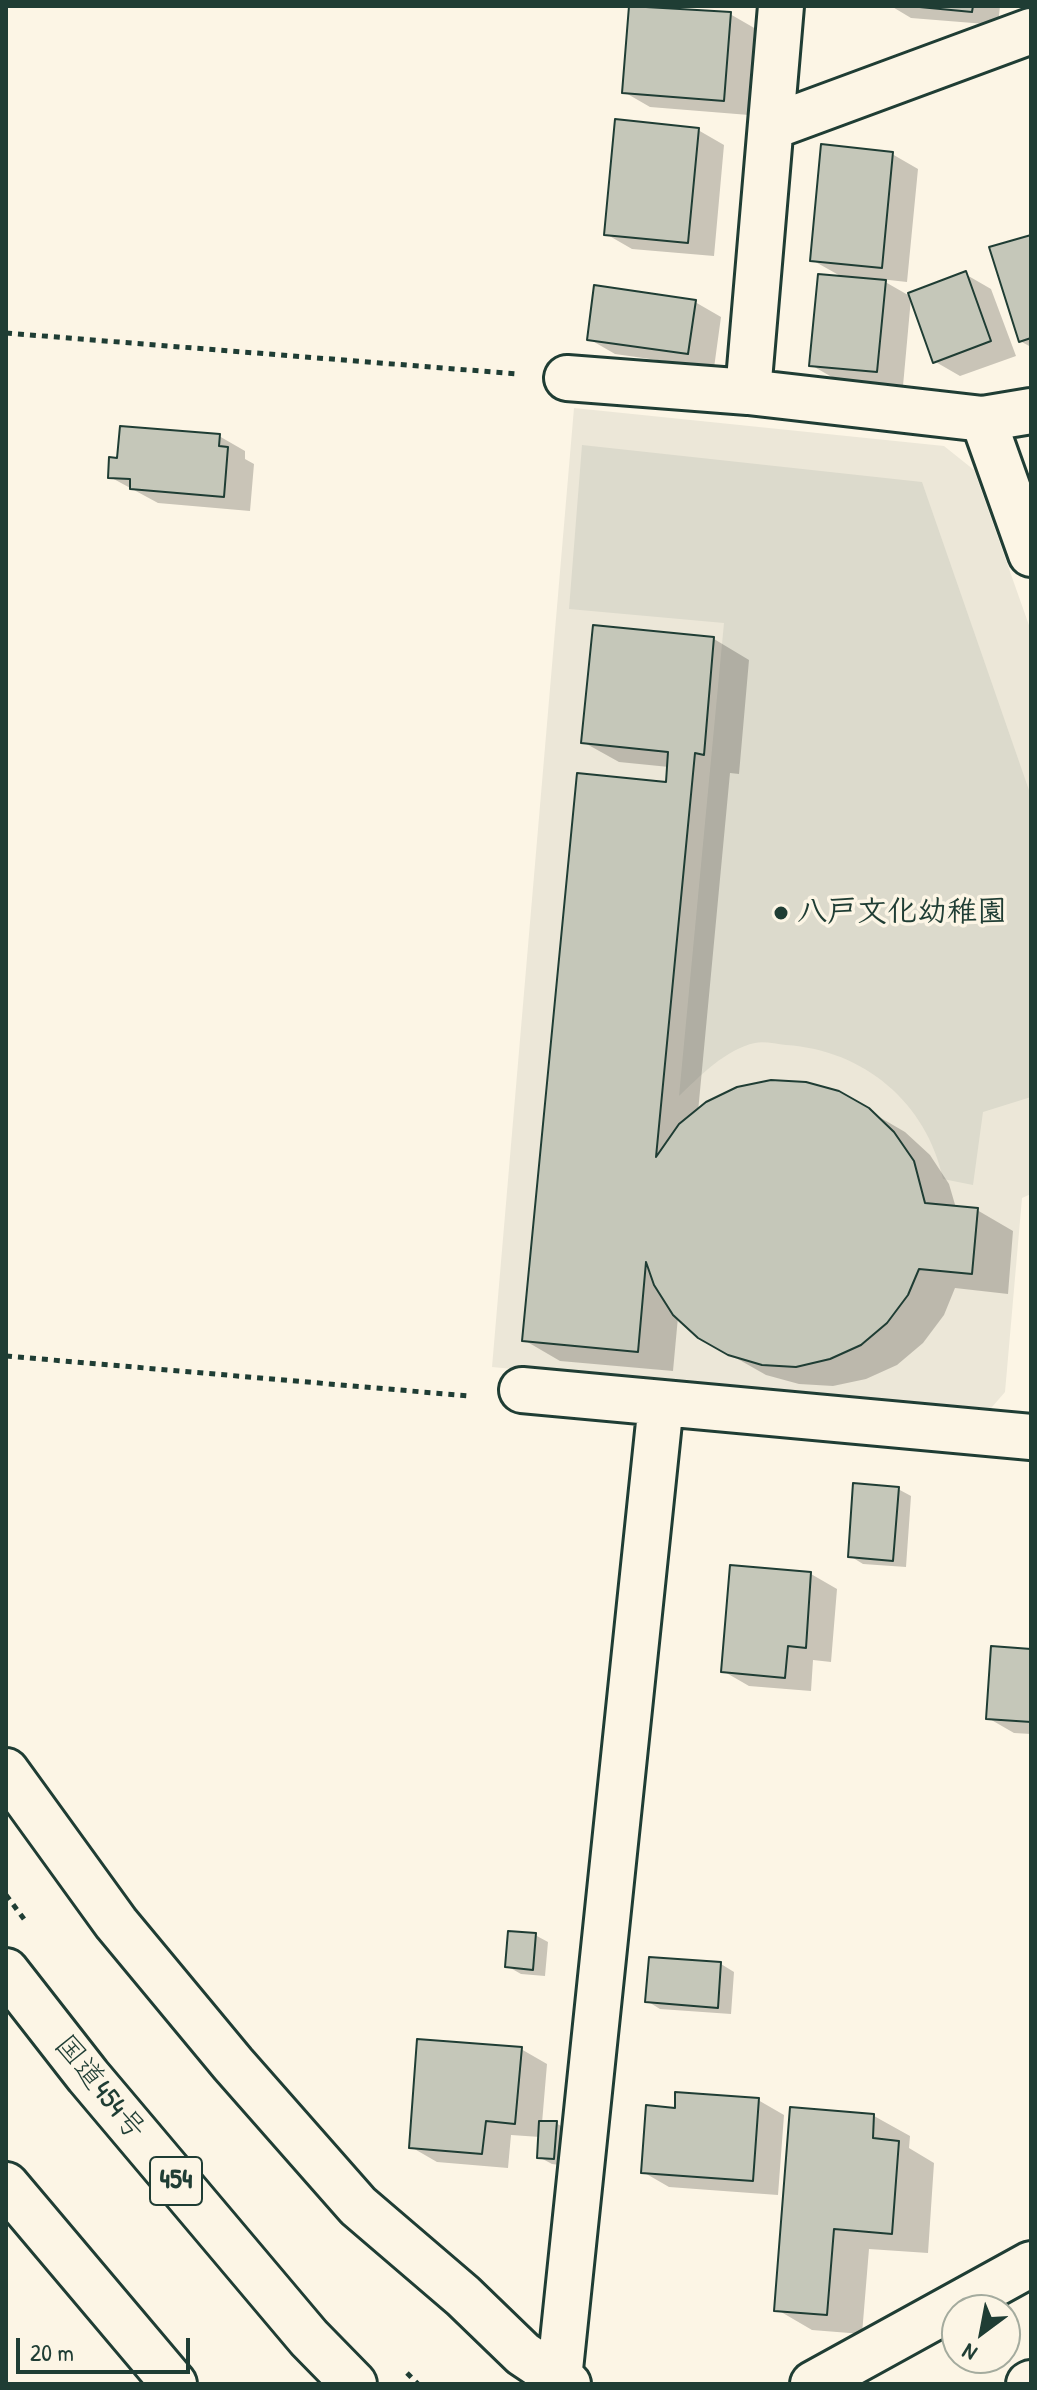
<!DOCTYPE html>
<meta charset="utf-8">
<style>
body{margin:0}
#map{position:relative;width:1037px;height:2390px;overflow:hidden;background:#fcf5e5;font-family:"Patrick Hand",sans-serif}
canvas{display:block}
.frame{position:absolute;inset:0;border:8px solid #1f3d34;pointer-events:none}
.north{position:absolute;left:941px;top:2294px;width:80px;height:80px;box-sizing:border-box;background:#fcf5e5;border:2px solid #a4ab9e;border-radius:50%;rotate:212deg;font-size:22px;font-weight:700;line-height:32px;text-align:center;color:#1f3d34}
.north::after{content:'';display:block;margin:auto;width:28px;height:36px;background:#1f3d34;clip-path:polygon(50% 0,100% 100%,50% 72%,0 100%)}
.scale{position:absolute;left:16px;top:2338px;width:174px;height:36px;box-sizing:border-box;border:4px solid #1f3d34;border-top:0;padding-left:10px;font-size:24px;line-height:28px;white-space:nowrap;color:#1f3d34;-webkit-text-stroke:6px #fcf5e5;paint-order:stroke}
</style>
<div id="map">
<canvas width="1037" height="2390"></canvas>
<div class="frame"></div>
<div class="north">N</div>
<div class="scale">20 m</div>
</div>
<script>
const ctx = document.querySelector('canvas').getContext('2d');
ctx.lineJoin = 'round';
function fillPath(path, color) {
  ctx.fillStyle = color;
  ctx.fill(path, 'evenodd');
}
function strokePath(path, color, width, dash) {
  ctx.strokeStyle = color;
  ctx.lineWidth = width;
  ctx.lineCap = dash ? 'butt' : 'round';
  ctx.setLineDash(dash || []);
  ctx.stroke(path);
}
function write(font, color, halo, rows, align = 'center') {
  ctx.font = font + ' "Patrick Hand","Klee One",sans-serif';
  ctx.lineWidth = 7;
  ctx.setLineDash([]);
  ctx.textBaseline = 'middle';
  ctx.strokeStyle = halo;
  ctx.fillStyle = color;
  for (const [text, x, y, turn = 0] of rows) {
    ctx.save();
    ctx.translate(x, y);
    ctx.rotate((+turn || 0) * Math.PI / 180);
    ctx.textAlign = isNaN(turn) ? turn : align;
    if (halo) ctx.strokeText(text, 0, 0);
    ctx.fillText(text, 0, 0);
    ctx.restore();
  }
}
fillPath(new Path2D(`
 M 574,408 L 944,446 L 974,470 L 1031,631 L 1031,1194 L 1022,1198 L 1005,1392 L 986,1414 L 492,1367 Z`), '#ece7d8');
fillPath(new Path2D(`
 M 582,445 L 922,482 L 1031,796 L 1031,1097 L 983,1112 L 973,1185 L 943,1179 C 927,1103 864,1050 786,1045 C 776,1044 764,1041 755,1043 C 726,1049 700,1076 679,1096 L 724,623 L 569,609 Z`), '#dcdacc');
fillPath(new Path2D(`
 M 891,6 L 1000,6 L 998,25 L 911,18 Z
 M 730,14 L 756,29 L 749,115 L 650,107 L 624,92 Z
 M 698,130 L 724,145 L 714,256 L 632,249 L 606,234 Z
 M 892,154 L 918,169 L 907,282 L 880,279 L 908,295 L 965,274 L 991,289 L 1016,356 L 960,376 L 934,361 L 911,298 L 903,386 L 837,380 L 811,365 L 844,278 L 812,260 Z
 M 1031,237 L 1031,347 L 1020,341 Z
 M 695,302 L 721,317 L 714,368 L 615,354 L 589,339 Z
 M 219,436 L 245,451 L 245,459 L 254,464 L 250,511 L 158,503 L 110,477 L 119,460 Z
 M 714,639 L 749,660 L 739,774 L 730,773 L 698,1112 L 838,1093 L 905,1132 L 930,1155 L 949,1184 L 956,1208 L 977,1210 L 1013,1231 L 1008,1294 L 955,1288 L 944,1315 L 923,1343 L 897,1365 L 866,1379 L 833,1386 L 799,1384 L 766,1375 L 699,1337 L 678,1317 L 673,1371 L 560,1361 L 524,1340 L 667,784 L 669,767 L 619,762 L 583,742 Z
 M 898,1489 L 911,1496 L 906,1567 L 863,1564 L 850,1556 Z
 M 811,1574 L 837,1589 L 831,1662 L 813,1660 L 811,1691 L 749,1686 L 723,1671 Z
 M 1031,1651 L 1031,1734 L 1014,1733 L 988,1718 Z
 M 535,1935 L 548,1942 L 545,1976 L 521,1974 L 507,1966 Z
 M 721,1964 L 734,1972 L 731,2014 L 660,2009 L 647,2001 Z
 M 521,2049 L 547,2064 L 542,2123 L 556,2123 L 569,2131 L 567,2166 L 552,2164 L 539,2157 L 540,2137 L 511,2135 L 508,2168 L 437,2162 L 411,2147 Z
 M 758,2100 L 784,2115 L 778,2195 L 669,2187 L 643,2172 L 677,2110 Z
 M 874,2116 L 910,2136 L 909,2148 L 934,2163 L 928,2253 L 869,2249 L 862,2334 L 812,2330 L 776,2309 Z`), '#0003');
const building = new Path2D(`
 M 629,6 L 731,12 L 724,101 L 622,93 Z
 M 909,6 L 973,6 L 972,12 Z
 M 615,119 L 699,128 L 688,243 L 604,235 Z
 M 821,144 L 893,152 L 882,268 L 810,261 Z
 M 1031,235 L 1031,338 L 1019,342 L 989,247 Z
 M 966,271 L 991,341 L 933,363 L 908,293 Z
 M 818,274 L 886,280 L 877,372 L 809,366 Z
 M 594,285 L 696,300 L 688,354 L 587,340 Z
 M 120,426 L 220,434 L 219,446 L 228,447 L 224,497 L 130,489 L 130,479 L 108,478 L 109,457 L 117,458 Z
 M 593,625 L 714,637 L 704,755 L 695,753 L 656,1157 L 679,1124 L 706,1102 L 737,1087 L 771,1080 L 806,1082 L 839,1091 L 869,1108 L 894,1132 L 914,1161 L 925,1203 L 978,1208 L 972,1274 L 919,1269 L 908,1295 L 887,1323 L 861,1345 L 830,1359 L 796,1367 L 762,1365 L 728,1355 L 698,1338 L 673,1315 L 654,1285 L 646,1262 L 638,1352 L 522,1341 L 577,773 L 666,782 L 668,752 L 581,743 Z
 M 853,1483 L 899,1487 L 893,1561 L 848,1557 Z
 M 730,1565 L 811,1572 L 806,1648 L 788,1646 L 785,1678 L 721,1672 Z
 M 991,1646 L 1031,1649 L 1031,1722 L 986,1719 Z
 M 508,1931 L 536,1933 L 533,1970 L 505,1967 Z
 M 649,1957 L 721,1962 L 718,2008 L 645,2002 Z
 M 417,2039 L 522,2047 L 515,2124 L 486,2121 L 482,2154 L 409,2148 Z
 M 675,2092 L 759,2098 L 753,2181 L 641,2173 L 646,2105 L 675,2108 Z
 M 790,2107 L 874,2114 L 873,2138 L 899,2141 L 892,2234 L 834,2229 L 827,2315 L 774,2311 Z
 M 539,2121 L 557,2121 L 554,2159 L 537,2158 Z`);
fillPath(building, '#c5c7b9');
strokePath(building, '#1f3d34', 2);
const minor = new Path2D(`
 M 781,6 L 748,392 L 983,419 L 1031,411
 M 771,127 L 1031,31
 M 567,378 L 748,392
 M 983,419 L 1031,554
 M 522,1390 L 1031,1437
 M 6,1771 L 116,1923 L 233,2064 L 358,2206 L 463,2296 L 523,2354 L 568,2384
 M 559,2379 L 661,1403
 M 813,2384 L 1031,2264`);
const tertiary = new Path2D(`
 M 1029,2384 L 1031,2383`);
const trunk = new Path2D(`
 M 6,1971 L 88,2076 L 309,2338 L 354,2384
 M 6,2185 L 174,2384`);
strokePath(minor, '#1f3d34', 50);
strokePath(tertiary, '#1f3d34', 50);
strokePath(trunk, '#1f3d34', 50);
strokePath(new Path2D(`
 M 6,333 L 518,374
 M 6,1356 L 469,1396
 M 6,1895 L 27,1923
 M 407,2373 L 418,2384`), '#1f3d34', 5, [6, 6]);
strokePath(minor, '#fcf5e5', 44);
strokePath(tertiary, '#fcf5e5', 44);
strokePath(trunk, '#fcf5e5', 44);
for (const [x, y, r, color] of [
 [781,913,8,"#1f3d34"]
]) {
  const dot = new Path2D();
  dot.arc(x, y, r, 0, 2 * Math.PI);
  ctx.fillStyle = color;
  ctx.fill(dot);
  strokePath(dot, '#fcf5e5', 3);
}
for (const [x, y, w] of [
 [176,2181,52]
]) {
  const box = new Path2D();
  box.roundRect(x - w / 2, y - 24, w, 48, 6);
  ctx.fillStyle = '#fcf5e5';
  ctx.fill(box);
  strokePath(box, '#1f3d34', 2);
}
write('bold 28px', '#1f3d34', null, [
 ["454",176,2181]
]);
write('bold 30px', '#1f3d34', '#fcf5e5', [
 ["八戸文化幼稚園",797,913]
], 'left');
write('30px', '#1f3d34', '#fcf5e5', [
 ["国道454号",99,2088,51]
]);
</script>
